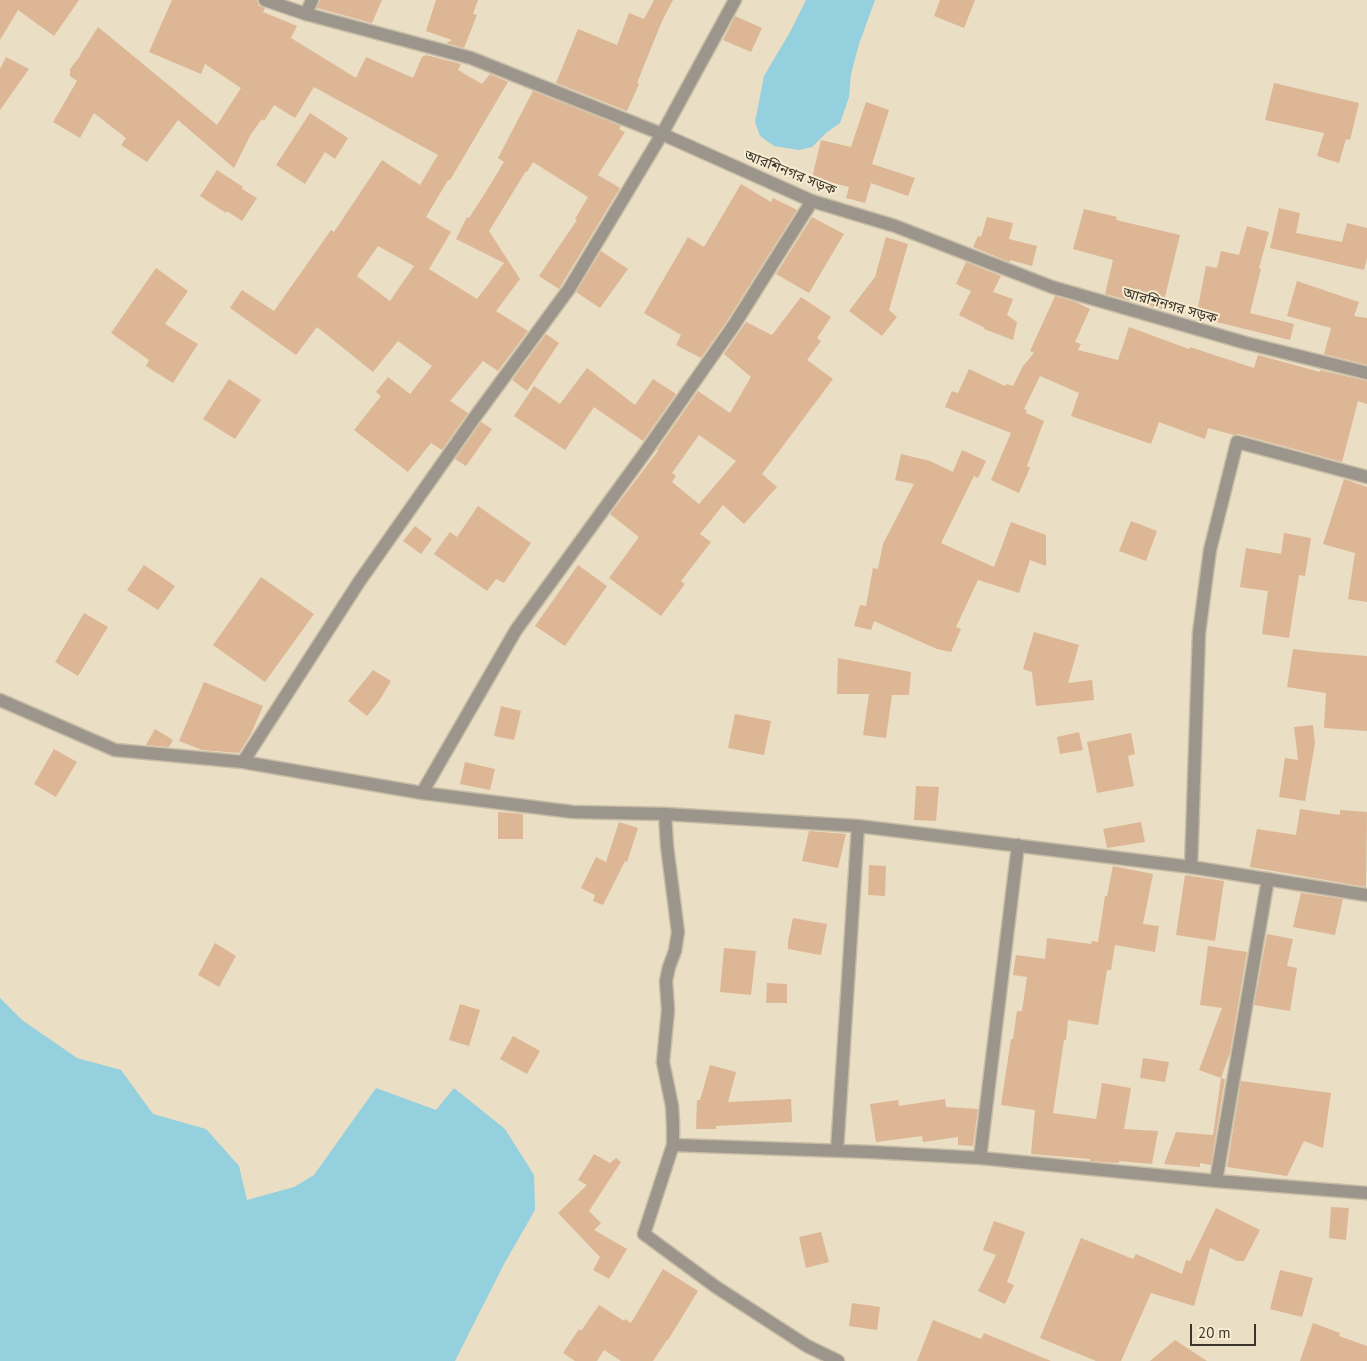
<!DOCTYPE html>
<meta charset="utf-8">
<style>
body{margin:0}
#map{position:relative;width:1367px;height:1361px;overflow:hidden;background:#eadec4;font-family:"PT Sans",sans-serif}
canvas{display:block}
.scale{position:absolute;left:1190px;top:1324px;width:66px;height:22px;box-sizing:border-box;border:2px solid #3a352b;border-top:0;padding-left:6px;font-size:15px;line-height:18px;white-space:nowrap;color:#3a352b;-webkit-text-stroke:4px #f7ecd1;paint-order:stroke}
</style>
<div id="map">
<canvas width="1367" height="1361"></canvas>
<div class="scale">20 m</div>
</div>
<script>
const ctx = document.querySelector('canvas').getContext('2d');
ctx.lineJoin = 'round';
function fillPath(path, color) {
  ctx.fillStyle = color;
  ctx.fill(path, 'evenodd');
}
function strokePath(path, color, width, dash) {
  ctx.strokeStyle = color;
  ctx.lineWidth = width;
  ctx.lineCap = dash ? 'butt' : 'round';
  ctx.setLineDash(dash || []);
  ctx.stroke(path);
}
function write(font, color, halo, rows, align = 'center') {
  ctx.font = font + ' "PT Sans","Noto Sans Bengali",sans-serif';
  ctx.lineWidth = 4;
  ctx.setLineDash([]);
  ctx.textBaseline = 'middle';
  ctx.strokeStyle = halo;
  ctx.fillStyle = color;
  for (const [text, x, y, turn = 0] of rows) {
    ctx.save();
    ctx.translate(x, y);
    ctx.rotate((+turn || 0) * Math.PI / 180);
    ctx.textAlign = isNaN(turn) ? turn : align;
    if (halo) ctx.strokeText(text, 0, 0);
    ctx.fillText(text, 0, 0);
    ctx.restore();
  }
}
fillPath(new Path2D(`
 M 806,0 L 875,0 L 859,44 L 851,74 L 849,97 L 840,123 L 826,133 L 812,147 L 799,150 L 774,146 L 760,136 L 755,122 L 764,76 L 790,32 Z
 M 0,998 L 22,1020 L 77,1058 L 121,1070 L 153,1114 L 206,1129 L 239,1166 L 247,1200 L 294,1187 L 314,1175 L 376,1088 L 436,1110 L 454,1088 L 505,1129 L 534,1175 L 535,1210 L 504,1264 L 455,1361 L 0,1361 Z`), '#95d0de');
fillPath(new Path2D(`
 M 0,0 L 79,0 L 54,36 L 18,10 L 0,40 Z
 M 172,0 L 257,0 L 259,6 L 265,8 L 263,12 L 297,26 L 291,38 L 356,78 L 366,57 L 413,78 L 422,57 L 426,55 L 461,64 L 458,70 L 482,84 L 490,74 L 508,82 L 450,180 L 448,180 L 426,217 L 451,232 L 429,269 L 477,299 L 504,263 L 456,239 L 467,217 L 469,218 L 487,190 L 504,162 L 498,158 L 533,91 L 621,126 L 619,129 L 625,132 L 598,175 L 620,188 L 559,289 L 539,276 L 577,220 L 575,219 L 588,197 L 533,162 L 527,172 L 526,171 L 489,231 L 520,279 L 496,311 L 528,331 L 498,371 L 483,361 L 450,401 L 468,413 L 442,450 L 431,443 L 408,472 L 354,430 L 381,396 L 376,392 L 388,377 L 410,394 L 432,366 L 398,341 L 373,372 L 317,327 L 296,355 L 230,308 L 242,290 L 274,311 L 331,230 L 334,232 L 382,160 L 420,185 L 438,155 L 314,87 L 295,118 L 274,105 L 264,121 L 262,119 L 251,134 L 234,168 L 178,120 L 147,162 L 121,145 L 126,138 L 94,113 L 80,138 L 53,122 L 77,81 L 70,76 L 70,69 L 81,55 L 80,55 L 98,27 L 217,125 L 241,88 L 205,64 L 201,74 L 149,52 ZM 378,246 L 414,266 L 390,301 L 357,276 Z
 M 320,0 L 382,0 L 372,23 L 317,8 Z
 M 436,0 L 478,0 L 473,14 L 477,15 L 464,48 L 446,43 L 452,40 L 426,31 Z
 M 654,0 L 673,0 L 662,21 L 637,83 L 639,84 L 627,111 L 556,83 L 578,29 L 617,45 L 629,13 L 644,19 Z
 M 940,0 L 975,0 L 964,28 L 934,16 Z
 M 735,16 L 762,28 L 751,52 L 723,40 Z
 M 6,57 L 29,69 L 0,110 L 0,69 Z
 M 1274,83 L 1359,103 L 1350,140 L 1346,139 L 1339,163 L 1317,156 L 1324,133 L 1265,120 Z
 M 866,102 L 889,110 L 872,164 L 915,178 L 908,196 L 871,183 L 865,203 L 846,198 L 849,187 L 812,178 L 821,140 L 851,147 Z
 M 310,113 L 348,138 L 335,159 L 325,152 L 305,184 L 276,165 Z
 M 217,170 L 243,187 L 242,189 L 257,198 L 242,221 L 227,211 L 226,213 L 200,196 Z
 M 741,184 L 771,202 L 773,198 L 797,210 L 727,321 L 701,358 L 676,345 L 681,335 L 644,313 L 688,237 L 704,247 Z
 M 1279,208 L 1300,213 L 1296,233 L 1342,242 L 1347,223 L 1367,228 L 1367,258 L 1364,270 L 1270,248 Z
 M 1084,209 L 1117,217 L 1116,220 L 1180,235 L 1162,309 L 1105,294 L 1113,260 L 1073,249 Z
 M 812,217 L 844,234 L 809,293 L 776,274 Z
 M 987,217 L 1013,223 L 1009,239 L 1037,246 L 1032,266 L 1010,260 L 1009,262 L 973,247 L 978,236 L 981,237 Z
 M 1247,226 L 1269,232 L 1259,268 L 1261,269 L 1250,313 L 1294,324 L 1290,340 L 1196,317 L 1206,266 L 1217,268 L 1221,251 L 1239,255 Z
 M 886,237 L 908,244 L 889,310 L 897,317 L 882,336 L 849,311 L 875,277 Z
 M 601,251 L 628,269 L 600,308 L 576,292 Z
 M 966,262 L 1001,276 L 993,292 L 1013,299 L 1007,315 L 1017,322 L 1013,340 L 984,329 L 985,328 L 959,315 L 971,291 L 956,284 Z
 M 156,268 L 188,291 L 165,324 L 198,344 L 173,383 L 146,366 L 149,360 L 111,333 Z
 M 1297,281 L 1359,302 L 1354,316 L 1367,318 L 1367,365 L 1324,354 L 1331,328 L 1287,316 Z
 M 1055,296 L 1076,302 L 1090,309 L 1075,342 L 1081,344 L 1078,350 L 1118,360 L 1129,327 L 1189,349 L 1190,347 L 1254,368 L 1258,355 L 1320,372 L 1320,370 L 1367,381 L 1367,404 L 1358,401 L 1342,462 L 1239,434 L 1234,435 L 1208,428 L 1205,439 L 1159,422 L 1151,444 L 1071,416 L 1079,393 L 1040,376 L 1024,409 L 1027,410 L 1026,413 L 1044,421 L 1027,466 L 1030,468 L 1019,493 L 991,480 L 1011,433 L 945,407 L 952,391 L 958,393 L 969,369 L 1005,386 L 1007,384 L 1013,386 L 1023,366 L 1034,353 L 1030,351 Z
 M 801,297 L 831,317 L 817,338 L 821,341 L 807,360 L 833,379 L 762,474 L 777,487 L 744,524 L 723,505 L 700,534 L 711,542 L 681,581 L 685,584 L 661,616 L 609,578 L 639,537 L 610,514 L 658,451 L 657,450 L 698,391 L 730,413 L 751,377 L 724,354 L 746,322 L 772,335 ZM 699,435 L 736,461 L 699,504 L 672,482 L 676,476 L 672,473 Z
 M 546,334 L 559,343 L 527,391 L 512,380 Z
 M 587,368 L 635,405 L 653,379 L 676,394 L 643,441 L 594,407 L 565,450 L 514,416 L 534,386 L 560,404 Z
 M 229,379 L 261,400 L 235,439 L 203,419 Z
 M 481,422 L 492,429 L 466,466 L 455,459 Z
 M 962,450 L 986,461 L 978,478 L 974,476 L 941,543 L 994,567 L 1011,522 L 1046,535 L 1046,566 L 1030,560 L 1019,593 L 978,580 L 956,627 L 961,629 L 951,652 L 937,649 L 874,621 L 871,630 L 854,626 L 860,605 L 866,606 L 873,568 L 878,569 L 883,544 L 914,484 L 895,480 L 901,454 L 930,461 L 953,472 Z
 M 1344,479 L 1367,487 L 1367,602 L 1348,599 L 1355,553 L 1323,544 Z
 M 478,506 L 531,543 L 504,583 L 496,579 L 487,591 L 434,554 L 450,532 L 457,537 Z
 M 1131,521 L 1157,531 L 1146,561 L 1119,551 Z
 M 415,526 L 432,539 L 421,554 L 403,541 Z
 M 1284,533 L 1311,538 L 1305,576 L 1299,575 L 1289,638 L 1262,634 L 1268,591 L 1240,587 L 1246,548 L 1281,554 Z
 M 144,565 L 175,586 L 158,610 L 127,590 Z
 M 578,565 L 607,586 L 565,646 L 535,626 Z
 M 261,577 L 314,614 L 265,682 L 213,645 Z
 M 84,613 L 108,627 L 78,676 L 55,662 Z
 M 1034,632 L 1079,645 L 1068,683 L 1092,680 L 1094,700 L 1036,706 L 1032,672 L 1023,669 Z
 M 1293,649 L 1318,652 L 1367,656 L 1367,731 L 1324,728 L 1326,693 L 1287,687 Z
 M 838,658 L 911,672 L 909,695 L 892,695 L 886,738 L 863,735 L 869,694 L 837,694 Z
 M 373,670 L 391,681 L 379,701 L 367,716 L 348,701 Z
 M 204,682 L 263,706 L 251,734 L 239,753 L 202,750 L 179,741 Z
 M 501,706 L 521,711 L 514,740 L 494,736 Z
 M 735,714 L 771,721 L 764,755 L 728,748 Z
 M 1313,725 L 1315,743 L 1305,801 L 1279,797 L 1285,758 L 1298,760 L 1294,727 Z
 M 155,729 L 173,740 L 169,747 L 146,745 Z
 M 1079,732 L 1083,750 L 1060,754 L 1057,737 Z
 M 1131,733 L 1135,754 L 1128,756 L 1134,786 L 1097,793 L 1087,742 Z
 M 54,749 L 77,762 L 56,797 L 34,784 Z
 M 465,762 L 495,769 L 490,790 L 460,784 Z
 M 916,786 L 939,787 L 936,821 L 914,820 Z
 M 1300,809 L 1340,815 L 1340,810 L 1367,812 L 1366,887 L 1250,867 L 1257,829 L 1296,835 Z
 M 498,812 L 523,814 L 523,839 L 498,839 Z
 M 619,822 L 638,828 L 627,862 L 625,861 L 603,905 L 593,901 L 595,895 L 581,888 L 596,857 L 606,862 Z
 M 1141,822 L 1145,842 L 1107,848 L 1103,829 Z
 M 809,831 L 846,834 L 838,868 L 802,861 Z
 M 869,865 L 886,866 L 885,896 L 868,895 Z
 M 1113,866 L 1153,874 L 1143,924 L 1159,926 L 1155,952 L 1115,945 L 1111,970 L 1107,970 L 1098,1025 L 1068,1020 L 1066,1040 L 1064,1040 L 1053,1113 L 1096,1119 L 1102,1083 L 1131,1088 L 1124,1129 L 1158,1131 L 1152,1164 L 1119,1161 L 1119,1163 L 1090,1161 L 1090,1159 L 1031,1154 L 1035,1110 L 1001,1105 L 1011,1039 L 1013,1039 L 1017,1011 L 1022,1011 L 1027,977 L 1013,975 L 1016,955 L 1045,959 L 1047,938 L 1091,944 L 1092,941 L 1098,942 L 1105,896 L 1107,896 Z
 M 1185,875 L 1224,881 L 1215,941 L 1176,935 Z
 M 1301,893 L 1343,899 L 1335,935 L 1293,927 Z
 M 793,918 L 827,924 L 821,955 L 788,949 L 788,941 Z
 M 1267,934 L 1293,939 L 1287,966 L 1297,968 L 1290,1011 L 1254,1005 Z
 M 215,943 L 236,956 L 219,987 L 198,975 Z
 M 1208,946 L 1247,952 L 1230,1053 L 1221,1078 L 1199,1070 L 1222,1008 L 1200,1005 Z
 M 724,948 L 756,951 L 751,995 L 720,992 Z
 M 767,983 L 787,984 L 787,1003 L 766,1003 Z
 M 460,1004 L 480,1010 L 469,1046 L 449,1040 Z
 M 513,1036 L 540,1051 L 527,1074 L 500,1059 Z
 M 1143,1058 L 1169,1062 L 1165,1082 L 1140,1078 Z
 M 710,1065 L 736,1072 L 728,1102 L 791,1099 L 792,1122 L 716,1126 L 716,1129 L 696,1129 L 697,1100 L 700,1100 Z
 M 1221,1078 L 1225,1079 L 1211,1165 L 1200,1163 L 1200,1167 L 1164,1164 L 1176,1132 L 1213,1135 Z
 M 1241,1081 L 1331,1093 L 1323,1148 L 1304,1141 L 1287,1176 L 1227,1167 Z
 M 945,1099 L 946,1107 L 978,1109 L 973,1146 L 958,1145 L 958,1137 L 923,1142 L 922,1136 L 876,1142 L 870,1104 L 898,1100 L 899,1106 Z
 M 594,1154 L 610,1163 L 616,1158 L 621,1162 L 589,1211 L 601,1223 L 594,1230 L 627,1249 L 609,1279 L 593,1270 L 600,1257 L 558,1213 L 587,1185 L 578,1180 Z
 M 1331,1207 L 1349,1208 L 1346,1240 L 1329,1238 Z
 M 1216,1208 L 1260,1230 L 1244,1261 L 1237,1261 L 1210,1248 L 1194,1306 L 1151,1293 L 1121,1361 L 1096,1361 L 1040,1338 L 1081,1238 L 1133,1259 L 1136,1254 L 1182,1274 L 1186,1260 L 1190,1261 Z
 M 994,1221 L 1025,1232 L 1007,1282 L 1014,1285 L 1005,1304 L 978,1291 L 996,1255 L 983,1250 Z
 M 821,1232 L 829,1262 L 806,1268 L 799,1237 Z
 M 663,1269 L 698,1291 L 668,1340 L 667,1340 L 653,1361 L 621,1361 L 604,1350 L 597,1361 L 575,1361 L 563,1353 L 579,1329 L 581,1331 L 599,1305 L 624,1321 L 625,1319 L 631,1323 Z
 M 1280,1270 L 1313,1278 L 1302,1317 L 1270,1309 Z
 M 852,1303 L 880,1307 L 877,1330 L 849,1326 Z
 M 933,1320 L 981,1339 L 984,1333 L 1051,1361 L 917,1361 Z
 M 1313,1323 L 1340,1333 L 1339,1336 L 1367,1346 L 1367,1361 L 1300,1361 Z
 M 1175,1340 L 1207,1361 L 1150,1361 Z`), '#ddb695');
const minor = new Path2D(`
 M 735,0 L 662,134 L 569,289 L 475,417 L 359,582 L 243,762 L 422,793 L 516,630 L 644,454 L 734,325 L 812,201
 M 306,14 L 312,0
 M 0,700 L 115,750 L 243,762
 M 422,793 L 573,812 L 665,814 L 858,826 L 1191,867 L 1199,633 L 1210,550 L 1237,442 L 1367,477
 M 665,814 L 667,846 L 678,932 L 675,951 L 669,967 L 666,981 L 668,1010 L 663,1062 L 672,1106 L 673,1124 L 673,1145
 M 837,1151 L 858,826
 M 980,1158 L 1018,845
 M 1216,1181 L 1268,879
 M 838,1361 L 807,1346 L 716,1287 L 644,1234 L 673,1145 L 871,1152 L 980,1158 L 1216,1181 L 1367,1193`);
const tertiary = new Path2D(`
 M 265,0 L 306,14 L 471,58 L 662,134 L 812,201 L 895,226 L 1052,287 L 1246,343 L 1367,373
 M 1191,867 L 1367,895`);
strokePath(minor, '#c7bca5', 15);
strokePath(tertiary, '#c7bca5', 15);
strokePath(minor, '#9c958b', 12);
strokePath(tertiary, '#9c958b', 12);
write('14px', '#3a352b', '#f7ecd1', [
 ["আরশিনগর সড়ক",790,173,22],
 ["আরশিনগর সড়ক",1170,306,16]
]);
</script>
